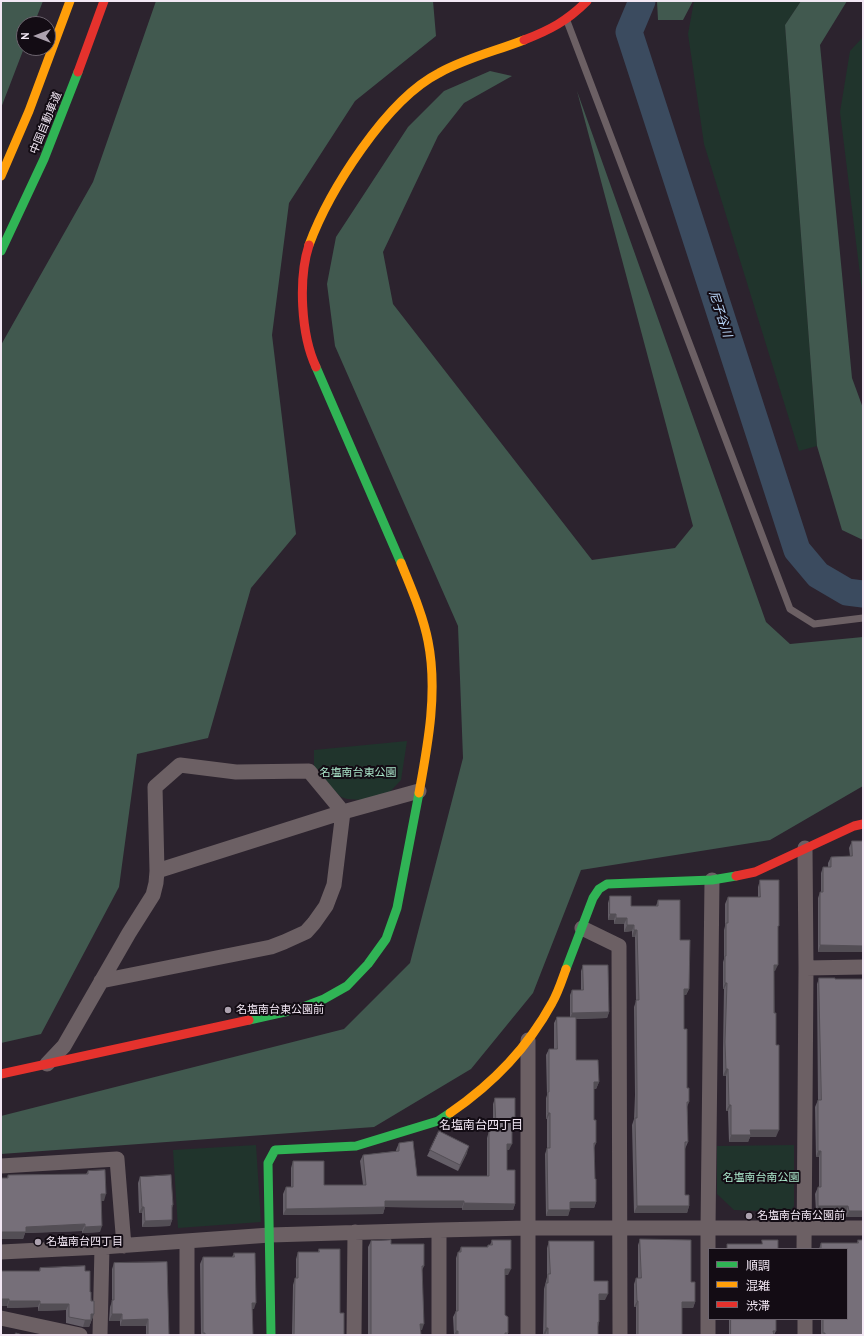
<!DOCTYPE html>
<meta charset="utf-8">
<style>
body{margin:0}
#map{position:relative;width:864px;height:1336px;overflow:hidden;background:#2c232e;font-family:"PT Sans","Noto Sans JP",sans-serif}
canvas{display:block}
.frame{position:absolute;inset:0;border:2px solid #f2e7f4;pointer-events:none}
.legend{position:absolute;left:708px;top:1248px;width:140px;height:72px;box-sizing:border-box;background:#130c14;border:1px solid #6c646e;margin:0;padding:5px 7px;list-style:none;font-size:12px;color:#f2e7f4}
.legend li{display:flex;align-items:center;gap:8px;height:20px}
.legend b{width:20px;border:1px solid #6c646e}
.north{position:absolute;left:16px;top:16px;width:40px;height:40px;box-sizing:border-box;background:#130c14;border:1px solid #6c646e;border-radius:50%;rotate:270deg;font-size:11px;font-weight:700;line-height:16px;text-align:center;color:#f2e7f4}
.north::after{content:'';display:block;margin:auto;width:14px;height:18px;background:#ada2af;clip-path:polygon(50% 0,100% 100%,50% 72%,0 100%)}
</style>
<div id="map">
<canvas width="864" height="1336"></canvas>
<div class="frame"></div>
<ul class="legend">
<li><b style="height:5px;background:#30b455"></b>順調</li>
<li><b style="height:5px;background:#ff9f0a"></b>混雑</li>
<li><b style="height:5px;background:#e5322d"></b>渋滞</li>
</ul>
<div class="north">N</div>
</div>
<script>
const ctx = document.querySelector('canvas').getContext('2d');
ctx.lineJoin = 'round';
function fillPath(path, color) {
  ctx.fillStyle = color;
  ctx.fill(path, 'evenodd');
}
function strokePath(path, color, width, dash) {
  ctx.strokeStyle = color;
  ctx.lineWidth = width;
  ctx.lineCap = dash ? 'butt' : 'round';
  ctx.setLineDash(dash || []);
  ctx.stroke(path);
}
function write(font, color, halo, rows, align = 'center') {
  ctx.font = font + ' "PT Sans","Noto Sans JP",sans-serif';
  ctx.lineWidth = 4;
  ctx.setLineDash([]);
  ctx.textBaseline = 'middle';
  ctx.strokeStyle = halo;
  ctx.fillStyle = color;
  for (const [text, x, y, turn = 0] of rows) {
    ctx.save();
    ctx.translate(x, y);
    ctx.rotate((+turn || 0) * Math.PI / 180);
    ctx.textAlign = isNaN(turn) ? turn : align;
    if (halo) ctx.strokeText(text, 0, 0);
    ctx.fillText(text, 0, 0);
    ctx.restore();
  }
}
fillPath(new Path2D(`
 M 694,1 L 801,1 L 785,25 L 817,446 L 799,451 L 704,144 L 688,34 Z
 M 863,37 L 863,299 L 840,112 L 850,51 Z
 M 407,741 L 401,780 L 389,793 L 363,800 L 347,799 L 341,797 L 314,770 L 314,750 Z
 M 256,1145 L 261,1222 L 178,1228 L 173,1150 Z
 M 794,1145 L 794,1206 L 789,1212 L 734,1210 L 717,1194 L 717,1146 Z`), '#20342c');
fillPath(new Path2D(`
 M 1,1 L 43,1 L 34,24 L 24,24 L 24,48 L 1,108 Z
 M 156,1 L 433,1 L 436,36 L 355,101 L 289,203 L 272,335 L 296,534 L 251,588 L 208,738 L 137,754 L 119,887 L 41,1034 L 1,1043 L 1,345 L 93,182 Z
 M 657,1 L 693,1 L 683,20 L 658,20 Z
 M 801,1 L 847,1 L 820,45 L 852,378 L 863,408 L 863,540 L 842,530 L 817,446 L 785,25 Z
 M 490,71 L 512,76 L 464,103 L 438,136 L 383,252 L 393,304 L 592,560 L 675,548 L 693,526 L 577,91 L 766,622 L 790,644 L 863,637 L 863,786 L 770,840 L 581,870 L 533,993 L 471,1069 L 374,1127 L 1,1154 L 1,1116 L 344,1029 L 410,963 L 463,758 L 458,626 L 335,346 L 327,284 L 336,237 L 408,127 L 444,91 Z`), '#41594f');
strokePath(new Path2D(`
 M 642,1 L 629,32 L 797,550 L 818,575 L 847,592 L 863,594`), '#3b4b5f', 27);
strokePath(new Path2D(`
 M 567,21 L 790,609 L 814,624 L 863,618`), '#6c6064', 7);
strokePath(new Path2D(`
 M 582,928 L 619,946 L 620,1335
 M 806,968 L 863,967
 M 101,981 L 271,947 L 284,942 L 306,932 L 314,923 L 326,906 L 334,885 L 343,812 L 157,871
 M 528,1040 L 528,1335
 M 47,1064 L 64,1046 L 129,933 L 153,895 L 156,883 L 157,871 L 155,787 L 180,765 L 236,772 L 309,771 L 343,812 L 419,791
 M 1,1166 L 117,1159 L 124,1246
 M 804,1249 L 806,968 L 805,848
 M 1,1252 L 102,1247 L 270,1235 L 439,1230 L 528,1228 L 863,1228
 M 1,1318 L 80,1335
 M 805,1319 L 805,1335
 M 100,1335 L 102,1247
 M 187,1335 L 187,1241
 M 354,1335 L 355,1232
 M 439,1335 L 439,1230
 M 708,1335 L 708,1229 L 712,880`), '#6c6064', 15);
strokePath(new Path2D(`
 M 1,251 L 44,159 L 78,72
 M 316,367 L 401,563
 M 566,969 L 593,898 L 599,889 L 607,884 L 712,880 L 736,876
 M 249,1020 L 298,1009 L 324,999 L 347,986 L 368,964 L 386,939 L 397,908 L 419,793
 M 271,1335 L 268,1163 L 275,1150 L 356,1146 L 438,1121 L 450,1113`), '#30b455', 9);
strokePath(new Path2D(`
 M 1,176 L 29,111 L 70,1
 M 309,245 C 329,191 386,100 439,73 C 466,58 496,51 524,40
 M 401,563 C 411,588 423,615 428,641 C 438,691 428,744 419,793
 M 450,1113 C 491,1085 528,1047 552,1003 C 558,993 562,980 566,969`), '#ff9f0a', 9);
strokePath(new Path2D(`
 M 524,40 C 550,30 567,21 587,1
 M 78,72 L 104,1
 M 309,245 C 298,279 301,335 316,367
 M 736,876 L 755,872 L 854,826 L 863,824
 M 1,1074 L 249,1020`), '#e5322d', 9);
fillPath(new Path2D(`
 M 852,841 L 863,841 L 863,952 L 818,952 L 818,898 L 820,892 L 821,892 L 821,873 L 823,867 L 828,867 L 828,863 L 831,857 L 850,856 L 849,848 Z
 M 760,880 L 778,930 L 775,971 L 774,971 L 776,1137 L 750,1137 L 748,1142 L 729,1142 L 728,1111 L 726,1111 L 726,1076 L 723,1076 L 723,1048 L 724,989 L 723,989 L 723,962 L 724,959 L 724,930 L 725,926 L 725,904 L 728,897 L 758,897 L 758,887 Z
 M 610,896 L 631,906 L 656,906 L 658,900 L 680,940 L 689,989 L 686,995 L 684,995 L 684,1029 L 687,1088 L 689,1102 L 687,1107 L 688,1142 L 685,1149 L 685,1195 L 689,1206 L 687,1213 L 634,1213 L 632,1125 L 634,1119 L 635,1095 L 634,1007 L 636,1001 L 635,937 L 632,937 L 632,931 L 624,932 L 624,924 L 614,924 L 614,920 L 608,920 L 608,903 Z
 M 583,965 L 609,1012 L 607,1018 L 576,1019 L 576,1060 L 599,1082 L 596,1089 L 594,1089 L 594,1120 L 596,1143 L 594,1148 L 595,1179 L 596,1202 L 594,1208 L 570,1208 L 568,1216 L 546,1216 L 545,1154 L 547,1148 L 547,1119 L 546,1119 L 546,1098 L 547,1095 L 546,1055 L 549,1049 L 554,1049 L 554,1023 L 557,1017 L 570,1017 L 570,995 L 572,990 L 581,990 L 581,971 Z
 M 819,978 L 863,1217 L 846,1217 L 846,1212 L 816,1212 L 815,1194 L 818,1187 L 819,1187 L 819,1157 L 816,1157 L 815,1107 L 818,1100 L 817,984 Z
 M 495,1098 L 513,1124 L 512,1124 L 509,1150 L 507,1150 L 507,1170 L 515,1204 L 513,1210 L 462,1210 L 462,1208 L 385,1207 L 383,1214 L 283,1215 L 283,1194 L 286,1187 L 291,1187 L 291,1168 L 293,1161 L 324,1185 L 363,1185 L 360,1161 L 363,1155 L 396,1151 L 396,1150 L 399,1143 L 417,1176 L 487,1176 L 487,1138 L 489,1131 L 493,1131 L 493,1104 Z
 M 430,1150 L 467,1153 L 458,1171 L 427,1156 Z
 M 88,1171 L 104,1201 L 101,1201 L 100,1232 L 82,1233 L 82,1231 L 25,1233 L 23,1239 L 7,1178 L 8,1175 L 86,1174 Z
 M 140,1177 L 173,1205 L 172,1208 L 172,1220 L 170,1226 L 142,1227 L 142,1213 L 139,1213 L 138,1183 Z
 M 640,1239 L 691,1282 L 695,1302 L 693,1308 L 682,1308 L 682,1335 L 636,1335 L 636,1307 L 634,1307 L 634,1284 L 636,1278 L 638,1278 L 638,1245 Z
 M 492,1240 L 508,1275 L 505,1275 L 505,1315 L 508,1333 L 508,1335 L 454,1335 L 453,1317 L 456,1311 L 456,1258 L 458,1252 L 459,1252 L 461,1247 L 487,1247 L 488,1245 L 490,1245 Z
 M 858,1240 L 863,1335 L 821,1335 L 821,1319 L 847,1319 L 857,1243 Z
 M 371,1241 L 391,1244 L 424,1266 L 422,1270 L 422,1330 L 420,1330 L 421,1335 L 368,1335 L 368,1247 Z
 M 549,1241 L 594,1281 L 605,1300 L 599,1300 L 599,1322 L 598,1327 L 598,1335 L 543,1335 L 544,1289 L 547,1277 L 547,1248 Z
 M 821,1243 L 821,1249 L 819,1249 Z
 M 319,1249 L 340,1313 L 344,1335 L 292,1335 L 293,1285 L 295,1278 L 296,1278 L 296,1259 L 298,1252 L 318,1252 Z
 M 234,1253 L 254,1309 L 252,1309 L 253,1335 L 201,1335 L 200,1264 L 203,1257 L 232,1257 Z
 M 114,1263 L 169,1335 L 146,1335 L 146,1326 L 120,1326 L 120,1321 L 109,1321 L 110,1307 L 112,1301 L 112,1269 Z
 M 40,1268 L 85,1271 L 90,1292 L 94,1314 L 89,1327 L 83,1327 L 66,1323 L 66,1310 L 38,1311 L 38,1307 L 7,1308 L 7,1306 L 1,1306 L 39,1271 Z
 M 729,1319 L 776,1319 L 776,1331 L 774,1335 L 729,1335 Z`), '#655f68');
fillPath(new Path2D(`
 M 610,914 L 616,914 L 614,920 L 608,920 Z
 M 616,918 L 627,918 L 624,924 L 614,924 Z
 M 627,925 L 634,925 L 632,931 L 624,932 Z
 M 634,930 L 637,930 L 635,937 L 632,937 Z
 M 820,945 L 863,946 L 863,952 L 818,952 Z
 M 774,965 L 778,965 L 775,971 L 772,971 Z
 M 725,983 L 727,983 L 724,989 L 723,989 Z
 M 684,989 L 689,989 L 686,995 L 682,995 Z
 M 609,1012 L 607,1018 L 570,1019 L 572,1013 Z
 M 726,1069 L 728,1069 L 726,1076 L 723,1076 Z
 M 594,1082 L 599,1082 L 596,1089 L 592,1089 Z
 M 729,1105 L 731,1105 L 728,1111 L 726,1111 Z
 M 548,1113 L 550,1113 L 547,1119 L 546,1119 Z
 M 512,1117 L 515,1117 L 513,1124 L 509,1124 Z
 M 750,1130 L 779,1130 L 776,1137 L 750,1137 L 748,1142 L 729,1142 L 731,1135 Z
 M 507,1144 L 512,1144 L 509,1150 L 505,1150 Z
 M 469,1146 L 467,1153 L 458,1171 L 460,1165 Z
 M 818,1151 L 821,1151 L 819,1157 L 816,1157 Z
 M 101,1194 L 106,1194 L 104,1201 L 99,1201 Z
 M 385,1201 L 464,1201 L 462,1208 L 385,1207 L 383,1214 L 283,1215 L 286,1209 Z
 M 570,1202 L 596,1202 L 594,1208 L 568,1208 Z
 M 464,1203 L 515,1204 L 513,1210 L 462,1210 Z
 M 637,1206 L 689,1206 L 687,1213 L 634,1213 Z
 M 818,1206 L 848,1206 L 846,1212 L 816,1212 Z
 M 142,1207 L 144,1207 L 142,1213 L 139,1213 Z
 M 548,1210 L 570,1210 L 568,1216 L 546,1216 Z
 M 849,1211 L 863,1211 L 863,1217 L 846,1217 Z
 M 172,1220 L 170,1226 L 142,1227 L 145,1221 Z
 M 85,1224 L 82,1231 L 25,1233 L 23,1239 L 1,1239 L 1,1232 L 26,1227 Z
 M 102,1226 L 100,1232 L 82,1233 L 85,1227 Z
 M 505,1269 L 511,1269 L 508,1275 L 503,1275 Z
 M 599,1294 L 608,1294 L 605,1300 L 597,1300 Z
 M 1,1299 L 9,1299 L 7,1306 L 1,1306 Z
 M 9,1301 L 40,1301 L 38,1307 L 7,1308 Z
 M 637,1301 L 638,1301 L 636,1307 L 634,1307 Z
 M 682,1302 L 695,1302 L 693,1308 L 680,1308 Z
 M 252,1303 L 256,1303 L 254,1309 L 250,1309 Z
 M 40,1304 L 69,1304 L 66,1310 L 38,1311 Z
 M 91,1314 L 94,1314 L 89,1327 L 83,1327 L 85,1320 Z
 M 112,1314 L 122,1314 L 120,1321 L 109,1321 Z
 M 148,1319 L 146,1326 L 120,1326 L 122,1320 Z
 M 420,1324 L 424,1324 L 422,1330 L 418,1330 Z
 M 546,1328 L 548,1328 L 545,1335 L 543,1335 Z
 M 456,1331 L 458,1331 L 457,1335 L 454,1335 Z`), '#534e55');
const building = new Path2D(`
 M 852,841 L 863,841 L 863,946 L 820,945 L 820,892 L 823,892 L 823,867 L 831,867 L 831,857 L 852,856 Z
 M 760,880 L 779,880 L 779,926 L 778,926 L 778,965 L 774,965 L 774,1013 L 776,1013 L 776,1045 L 779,1045 L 779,1130 L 750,1130 L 751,1135 L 731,1135 L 731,1105 L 729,1105 L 728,1069 L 726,1069 L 725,1042 L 727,983 L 725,983 L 725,956 L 726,956 L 726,923 L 728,923 L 728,897 L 760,897 Z
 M 610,896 L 631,896 L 631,906 L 658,906 L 658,900 L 680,900 L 680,940 L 690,940 L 689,989 L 684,989 L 684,1029 L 687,1029 L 687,1088 L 689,1088 L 689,1102 L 687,1102 L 688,1142 L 685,1142 L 685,1195 L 689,1195 L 689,1206 L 637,1206 L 635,1118 L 637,1118 L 637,1089 L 636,1000 L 639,1000 L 637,930 L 634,930 L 634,925 L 627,925 L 627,918 L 616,918 L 616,914 L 610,914 Z
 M 583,965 L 608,965 L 609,1012 L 572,1013 L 572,990 L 583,990 Z
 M 819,978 L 835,978 L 835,979 L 863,979 L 863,1211 L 849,1211 L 848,1206 L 818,1206 L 818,1187 L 821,1187 L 821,1151 L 818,1151 L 818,1100 L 821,1100 Z
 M 557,1017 L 576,1017 L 576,1060 L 598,1060 L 599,1082 L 594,1082 L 594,1120 L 596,1120 L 596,1143 L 594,1143 L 595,1179 L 596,1179 L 596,1202 L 570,1202 L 570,1210 L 548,1210 L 547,1148 L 550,1148 L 550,1113 L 548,1113 L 548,1092 L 549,1092 L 549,1049 L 557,1049 Z
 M 495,1098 L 515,1098 L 515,1117 L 512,1117 L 512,1144 L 507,1144 L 507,1170 L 515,1170 L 515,1204 L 464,1203 L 464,1201 L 385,1201 L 385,1207 L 286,1209 L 286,1187 L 293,1187 L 293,1161 L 324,1161 L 324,1185 L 366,1185 L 363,1155 L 399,1151 L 399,1143 L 413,1141 L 417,1176 L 489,1176 L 489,1131 L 496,1131 Z
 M 439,1131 L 469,1146 L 460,1165 L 430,1150 Z
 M 105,1170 L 106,1194 L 101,1194 L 102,1226 L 85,1227 L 85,1224 L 26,1227 L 26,1232 L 1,1232 L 1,1178 L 8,1178 L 8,1175 L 88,1174 L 88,1171 Z
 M 171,1175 L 173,1205 L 172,1205 L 172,1220 L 145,1221 L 144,1207 L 142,1207 L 140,1177 Z
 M 640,1239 L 691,1240 L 691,1282 L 695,1282 L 695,1302 L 682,1302 L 682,1335 L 638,1335 L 638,1301 L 637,1301 L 636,1278 L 641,1278 Z
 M 391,1240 L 391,1244 L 424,1244 L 424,1266 L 422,1266 L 424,1324 L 420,1324 L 421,1335 L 371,1335 L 371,1241 Z
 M 492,1240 L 511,1240 L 511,1269 L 505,1269 L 505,1315 L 508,1317 L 508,1333 L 505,1333 L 505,1335 L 458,1335 L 458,1331 L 456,1331 L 456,1311 L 458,1311 L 458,1252 L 461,1252 L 461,1247 L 488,1247 L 488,1245 L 492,1245 Z
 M 762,1240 L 778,1240 L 778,1249 L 727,1249 L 727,1244 L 762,1244 Z
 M 858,1240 L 863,1240 L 863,1335 L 825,1335 L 825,1333 L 823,1333 L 823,1319 L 847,1319 L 847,1249 L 821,1249 L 821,1243 L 858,1243 Z
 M 549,1241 L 594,1241 L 594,1281 L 608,1281 L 608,1294 L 599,1294 L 599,1322 L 598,1322 L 598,1335 L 548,1335 L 548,1328 L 546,1328 L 546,1283 L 548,1283 L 548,1274 L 550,1274 Z
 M 319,1249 L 340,1249 L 340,1313 L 344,1313 L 344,1335 L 294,1335 L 295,1278 L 298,1278 L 298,1252 L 319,1252 Z
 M 234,1253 L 255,1253 L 256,1303 L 252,1303 L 253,1335 L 205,1335 L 205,1333 L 203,1333 L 203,1257 L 234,1257 Z
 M 167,1262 L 169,1335 L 148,1335 L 148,1319 L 122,1320 L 122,1314 L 112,1314 L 112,1300 L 114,1300 L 114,1263 Z
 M 85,1266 L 85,1271 L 90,1271 L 90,1292 L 91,1292 L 91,1301 L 94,1301 L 94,1314 L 91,1314 L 91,1320 L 85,1320 L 69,1317 L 69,1304 L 40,1304 L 40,1301 L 9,1301 L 9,1299 L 1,1299 L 1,1271 L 40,1271 L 40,1268 Z
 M 731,1319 L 776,1319 L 776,1331 L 773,1331 L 774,1335 L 731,1335 Z
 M 16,1333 L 23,1335 L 15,1335 Z`);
fillPath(building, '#766f79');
strokePath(building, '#534e55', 1);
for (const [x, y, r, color] of [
 [228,1010,4,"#ada2af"],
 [749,1216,4,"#ada2af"],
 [38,1242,4,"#ada2af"]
]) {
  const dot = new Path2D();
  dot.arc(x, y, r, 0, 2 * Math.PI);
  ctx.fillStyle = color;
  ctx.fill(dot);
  strokePath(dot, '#130c14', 1.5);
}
write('11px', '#f2e7f4', '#130c14', [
 ["中国自動車道",46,123,-68]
]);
write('11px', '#a9e5c9', '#130c14', [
 ["名塩南台東公園",358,773],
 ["名塩南台南公園",761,1178]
]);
write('11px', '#f2e7f4', '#130c14', [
 ["名塩南台東公園前",236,1010],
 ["名塩南台南公園前",757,1216],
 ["名塩南台四丁目",46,1242]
], 'left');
write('italic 12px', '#b8d6f9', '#130c14', [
 ["尼子谷川",720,314,72]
]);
write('12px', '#f2e7f4', '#130c14', [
 ["名塩南台四丁目",481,1126]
]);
</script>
